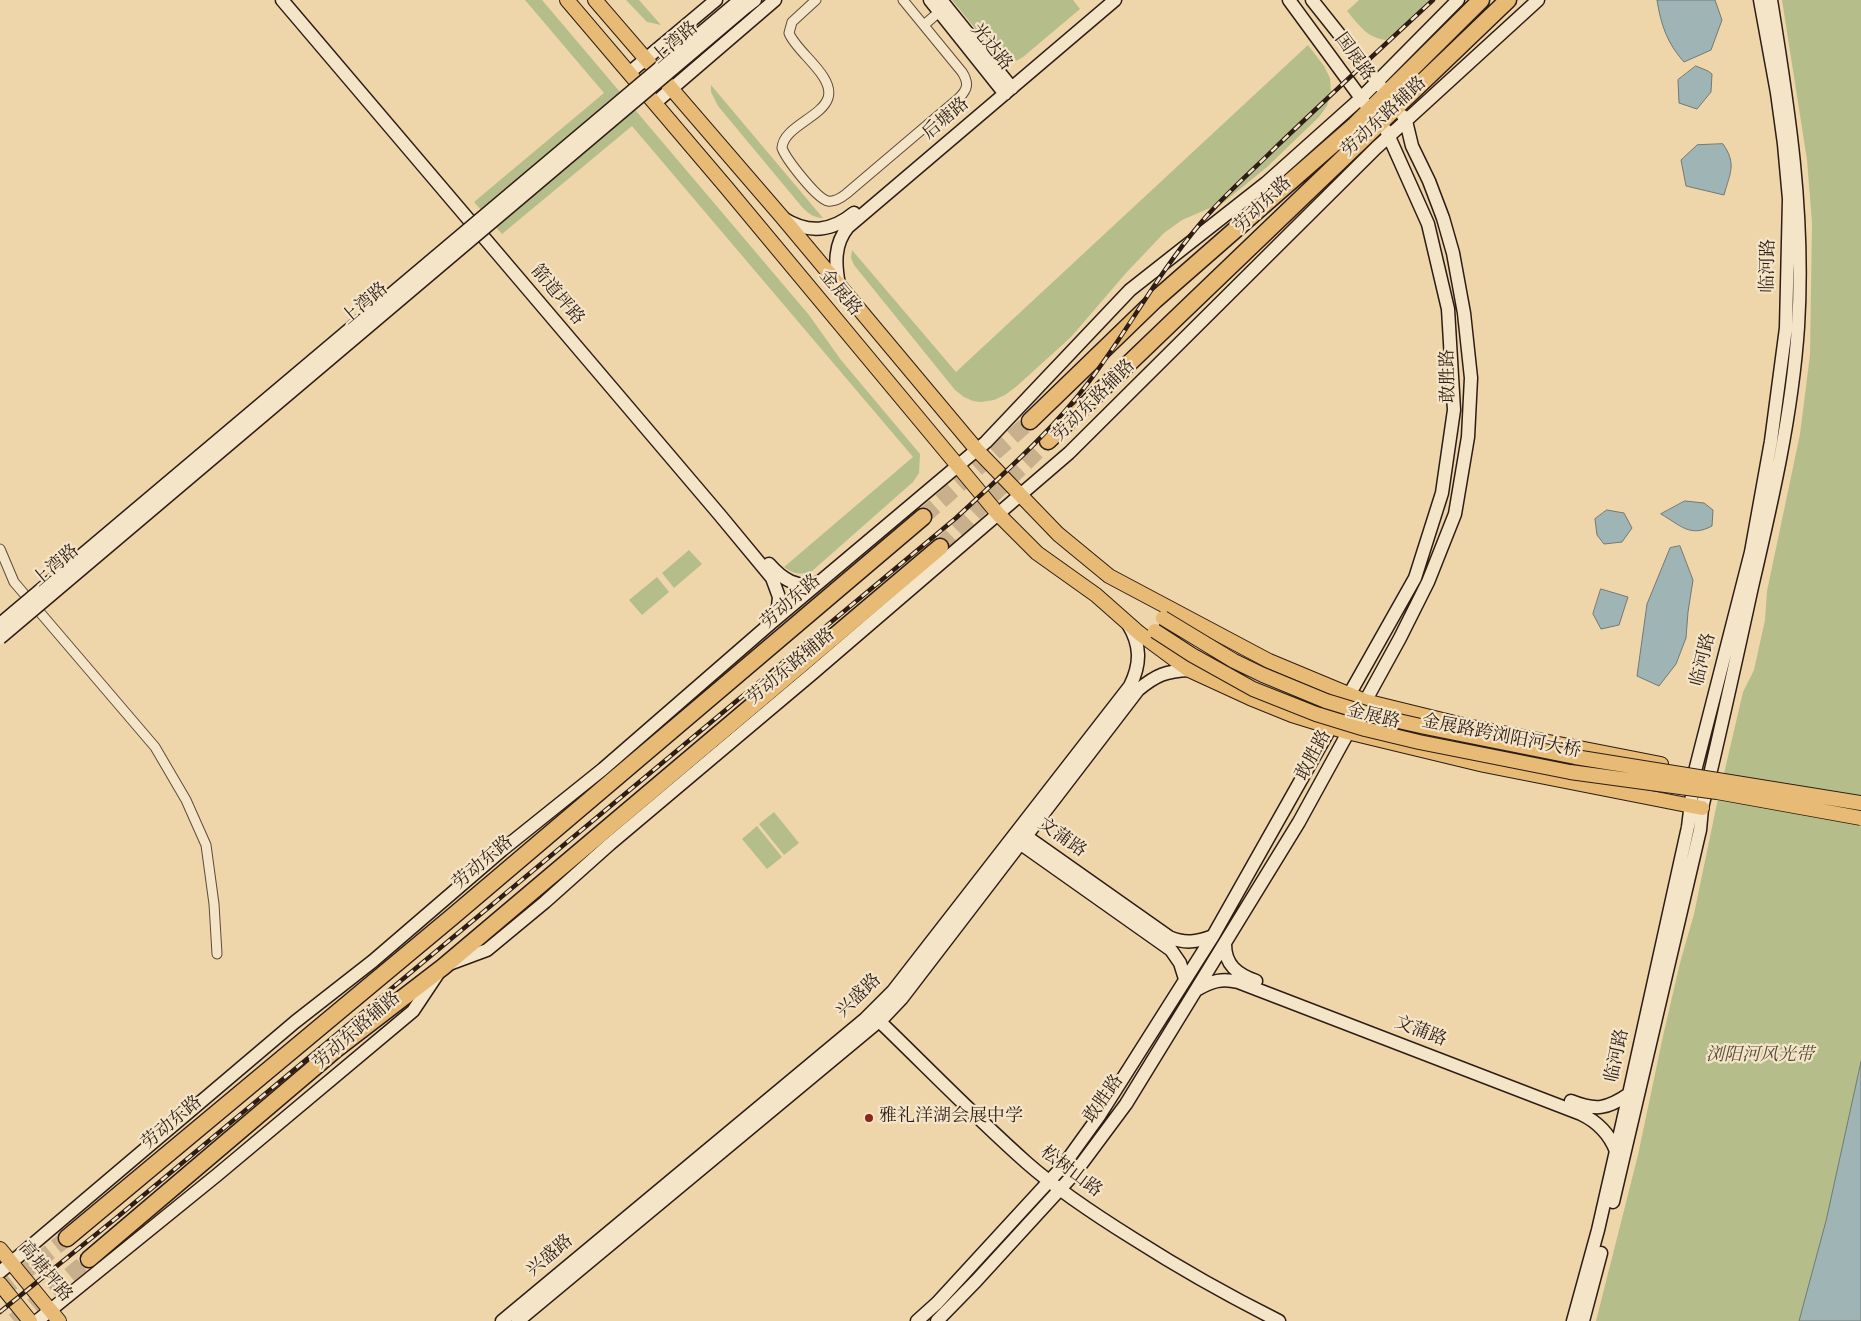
<!DOCTYPE html>
<meta charset="utf-8">
<style>
body{margin:0}
canvas{display:block;background:#eed5aa}
</style>
<canvas width="1861" height="1321"></canvas>
<script>
const ctx = document.querySelector('canvas').getContext('2d');
ctx.lineJoin = 'round';
function fillPath(path, color) {
  ctx.fillStyle = color;
  ctx.fill(path, 'evenodd');
}
function strokePath(path, color, width, dash) {
  ctx.strokeStyle = color;
  ctx.lineWidth = width;
  ctx.lineCap = dash ? 'butt' : 'round';
  ctx.setLineDash(dash || []);
  ctx.stroke(path);
}
function write(font, color, halo, rows, align = 'center') {
  ctx.font = font + ' "Sorts Mill Goudy","Noto Serif SC",serif';
  ctx.lineWidth = 4.5;
  ctx.setLineDash([]);
  ctx.textBaseline = 'middle';
  ctx.strokeStyle = halo;
  ctx.fillStyle = color;
  for (const [text, x, y, turn = 0] of rows) {
    ctx.save();
    ctx.translate(x, y);
    ctx.rotate((+turn || 0) * Math.PI / 180);
    ctx.textAlign = isNaN(turn) ? turn : align;
    if (halo) ctx.strokeText(text, 0, 0);
    ctx.fillText(text, 0, 0);
    ctx.restore();
  }
}
fillPath(new Path2D(`
 M 525,0 L 542,0 L 809,315 L 841,360 L 920,454 L 919,473 L 913,482 L 811,572 C 800,575 793,574 784,567 L 913,457 L 632,126 L 502,234 L 474,202 L 604,93 Z
 M 626,0 L 639,0 L 661,25 L 647,22 Z
 M 952,0 L 1073,0 L 1080,9 L 1023,57 C 1014,63 1008,64 999,58 Z
 M 1359,0 L 1433,0 L 1386,40 C 1367,38 1359,25 1347,11 Z
 M 1782,0 L 1861,0 L 1861,1062 L 1826,1221 L 1799,1321 L 1596,1321 L 1638,1155 L 1663,1036 L 1680,963 L 1694,914 L 1716,808 L 1743,692 L 1754,670 L 1765,620 L 1767,591 L 1800,434 L 1810,355 L 1812,223 L 1807,160 Z
 M 1308,45 L 1324,66 L 1330,78 L 1331,92 L 1327,106 L 1319,117 L 1267,167 L 1224,202 L 1182,220 L 1164,233 L 1126,273 L 1071,337 L 1017,386 L 1005,395 L 994,400 L 981,402 L 973,401 L 964,397 L 955,390 L 854,265 L 851,258 L 852,250 L 956,372 Z
 M 711,85 L 823,218 C 814,218 809,214 802,207 L 718,106 L 711,92 Z
 M 689,550 L 702,564 L 674,588 L 662,573 Z
 M 657,577 L 669,592 L 642,615 L 629,600 Z
 M 774,812 L 799,843 L 784,855 L 759,824 Z
 M 757,826 L 782,857 L 767,869 L 742,839 Z`), '#b5be8b');
const water = new Path2D(`
 M 1657,0 L 1715,0 L 1722,20 L 1711,50 L 1684,62 C 1667,43 1661,25 1657,0 Z
 M 1696,66 L 1708,71 L 1712,74 L 1711,92 L 1697,109 L 1679,103 L 1678,80 Z
 M 1723,144 C 1737,164 1730,173 1724,195 L 1686,186 L 1681,160 L 1697,145 Z
 M 1685,501 L 1704,503 L 1713,510 L 1712,526 C 1690,538 1680,525 1661,514 Z
 M 1607,510 L 1624,513 L 1632,528 L 1622,542 L 1604,544 L 1597,535 L 1595,519 Z
 M 1680,546 L 1693,580 L 1688,612 L 1686,638 L 1676,664 L 1659,686 L 1637,676 L 1647,604 L 1670,548 Z
 M 1601,589 L 1628,597 L 1619,625 L 1601,629 L 1593,614 Z
 M 1861,1062 L 1861,1321 L 1799,1321 L 1826,1221 Z`);
fillPath(water, '#9fb5b5');
strokePath(water, '#727875', 1);
strokePath(new Path2D(`
 M 923,517 L 1030,421
 M 940,547 L 1048,441
 M 0,1292 L 67,1238
 M 14,1321 L 89,1259`), '#c8b08c', 16, [16, 8]);
const street = new Path2D(`
 M 816,0 L 792,22 L 789,33 C 796,52 835,76 828,98 C 822,117 783,127 782,148 C 786,159 817,199 828,201 C 835,202 841,198 846,194 L 959,98 C 968,89 969,83 962,72 L 903,0
 M 924,25 L 939,12
 M 0,549 L 14,582 L 155,747 L 186,800 L 206,845 L 214,904 L 217,954`);
const secondary = new Path2D(`
 M 282,0 L 719,514 L 772,578 L 779,597 L 778,607 L 772,620
 M 930,0 L 1005,94
 M 941,0 L 1012,88
 M 1289,0 L 1366,105
 M 1312,0 L 1382,88
 M 746,7 L 755,0
 M 629,73 L 716,0
 M 655,103 L 775,0
 M 783,218 C 808,234 831,232 854,213
 M 839,285 C 835,264 834,244 848,227 L 1115,0
 M 769,564 C 782,579 797,589 817,583
 M 1020,832 L 1169,937 C 1185,944 1197,942 1213,936
 M 1014,839 L 1171,950 L 1180,963 L 1185,979
 M 1225,944 C 1225,965 1237,974 1256,981
 M 452,963 L 487,950 L 545,902 L 610,844 L 813,673 L 1069,453 L 1376,148 L 1538,0
 M 1198,989 C 1212,981 1222,978 1238,982 L 1581,1114 C 1598,1122 1609,1133 1616,1151
 M 874,1016 C 925,1065 974,1116 1027,1163 C 1060,1192 1097,1216 1134,1239 C 1181,1269 1229,1296 1279,1321
 M 1571,1101 C 1596,1111 1607,1109 1629,1094
 M 1613,1202 L 1700,830 L 1702,808 C 1720,734 1736,660 1752,587 C 1772,501 1792,415 1798,327 C 1805,214 1789,111 1771,0
 M 0,1272 L 295,1022 L 373,961 L 502,850 L 603,769 L 771,623 L 986,442 L 1130,290 L 1266,183 L 1360,99 L 1458,0
 M 37,1321 L 217,1175 L 413,1011 L 437,975
 M 502,1321 L 865,1019 L 893,991 L 1130,686 C 1141,664 1141,645 1128,624
 M 518,1321 L 884,1017 L 902,998 L 1138,690 C 1156,675 1166,671 1189,670
 M 917,1321 L 937,1303 L 1063,1166 L 1099,1116 L 1213,936 L 1415,578 L 1442,493 L 1454,410 L 1448,309 L 1428,224 L 1386,130
 M 937,1321 L 976,1281 L 1074,1174 L 1126,1104 L 1299,822 L 1400,638 L 1428,582 L 1455,514 L 1468,437 L 1471,378 L 1464,313 L 1453,253 L 1443,218 L 1429,181 L 1412,146 L 1406,121 L 1403,116
 M 1573,1321 L 1598,1230 L 1629,1094 L 1688,827 L 1695,771 L 1751,552 L 1771,441 L 1786,328 L 1789,199 L 1784,144 L 1777,93 L 1760,0
 M 1583,1321 L 1601,1253`);
const primary = new Path2D(`
 M 567,0 L 726,187 L 998,514 L 1037,553 L 1096,595 L 1139,633 L 1189,670 L 1250,698 L 1292,715 L 1347,732 L 1484,765 L 1702,808
 M 595,0 L 782,217 L 977,450 L 1058,534 L 1109,576 L 1269,661 L 1365,701 L 1467,726 L 1661,764
 M 0,1249 L 59,1321
 M 0,1284 L 30,1321`);
const highway = new Path2D(`
 M 1030,421 L 1155,300 L 1355,125 L 1481,0
 M 1048,441 L 1508,0
 M 67,1238 L 452,917 L 923,517
 M 89,1259 L 335,1050 L 443,967 L 940,547`);
strokePath(street, '#5e4b3a', 11);
strokePath(secondary, '#2e1d15', 15);
strokePath(primary, '#2e1d15', 16);
strokePath(highway, '#2e1d15', 19);
strokePath(street, '#f4e4c8', 9);
strokePath(secondary, '#f4e4c8', 12);
strokePath(primary, '#e7ba75', 14);
strokePath(highway, '#e7ba75', 16);
const rail = new Path2D(`
 M 0,1312 L 115,1219 L 956,518 C 1002,475 1050,433 1088,383 C 1127,332 1157,275 1199,225 C 1222,197 1250,173 1276,147 C 1327,98 1380,49 1433,0`);
strokePath(rail, '#2e1d15', 4.5);
strokePath(rail, '#f4e4c8', 2.5, [8]);
const secondaryBridge = new Path2D(`
 M 0,624 L 740,0
 M 0,638 L 746,7`);
const primaryBridge = new Path2D(`
 M 1163,618 L 1234,661 L 1263,675 L 1326,701 L 1372,715 L 1425,727 L 1575,757 L 1861,803
 M 1155,631 L 1192,655 L 1253,689 L 1316,714 L 1365,729 L 1419,742 L 1570,772 L 1717,792 L 1861,818`);
strokePath(secondaryBridge, '#2e1d15', 15, []);
strokePath(primaryBridge, '#2e1d15', 16, []);
strokePath(secondaryBridge, '#f4e4c8', 12);
strokePath(primaryBridge, '#e7ba75', 14);
for (const [x, y, r, color] of [
 [869,1118,5,"#8f2418"]
]) {
  const dot = new Path2D();
  dot.arc(x, y, r, 0, 2 * Math.PI);
  ctx.fillStyle = color;
  ctx.fill(dot);
  strokePath(dot, '#f4e4c8', 2);
}
write('18px', '#2e1d15', '#f4e4c8', [
 ["上湾路",676,44,-40],
 ["光达路",990,48,51],
 ["国展路",1353,58,54],
 ["劳动东路辅路",1385,118,-43],
 ["后塘路",947,120,-40],
 ["劳动东路",1264,206,-44],
 ["临河路",1770,266,-89],
 ["金展路",839,294,50],
 ["箭道坪路",556,296,50],
 ["上湾路",366,305,-40],
 ["敢胜路",1450,376,-91],
 ["劳动东路辅路",1095,402,-45],
 ["上湾路",57,567,-40],
 ["劳动东路",792,603,-41],
 ["临河路",1705,660,-76],
 ["劳动东路辅路",792,668,-40],
 ["金展路",1373,718,14],
 ["金展路跨浏阳河大桥",1501,738,11],
 ["敢胜路",1315,756,-62],
 ["文蒲路",1061,839,35],
 ["劳动东路",484,864,-40],
 ["兴盛路",860,997,-44],
 ["劳动东路辅路",358,1032,-41],
 ["文蒲路",1420,1033,21],
 ["临河路",1619,1056,-78],
 ["敢胜路",1105,1100,-55],
 ["劳动东路",173,1124,-40],
 ["松树山路",1070,1173,37],
 ["兴盛路",551,1257,-40],
 ["高塘坪路",44,1273,50]
]);
write('italic 18px', '#564d38', '#f4e4c8', [
 ["浏阳河风光带",1760,1057]
]);
write('18px', '#2e1d15', '#f4e4c8', [
 ["雅礼洋湖会展中学",879,1118]
], 'left');
</script>
